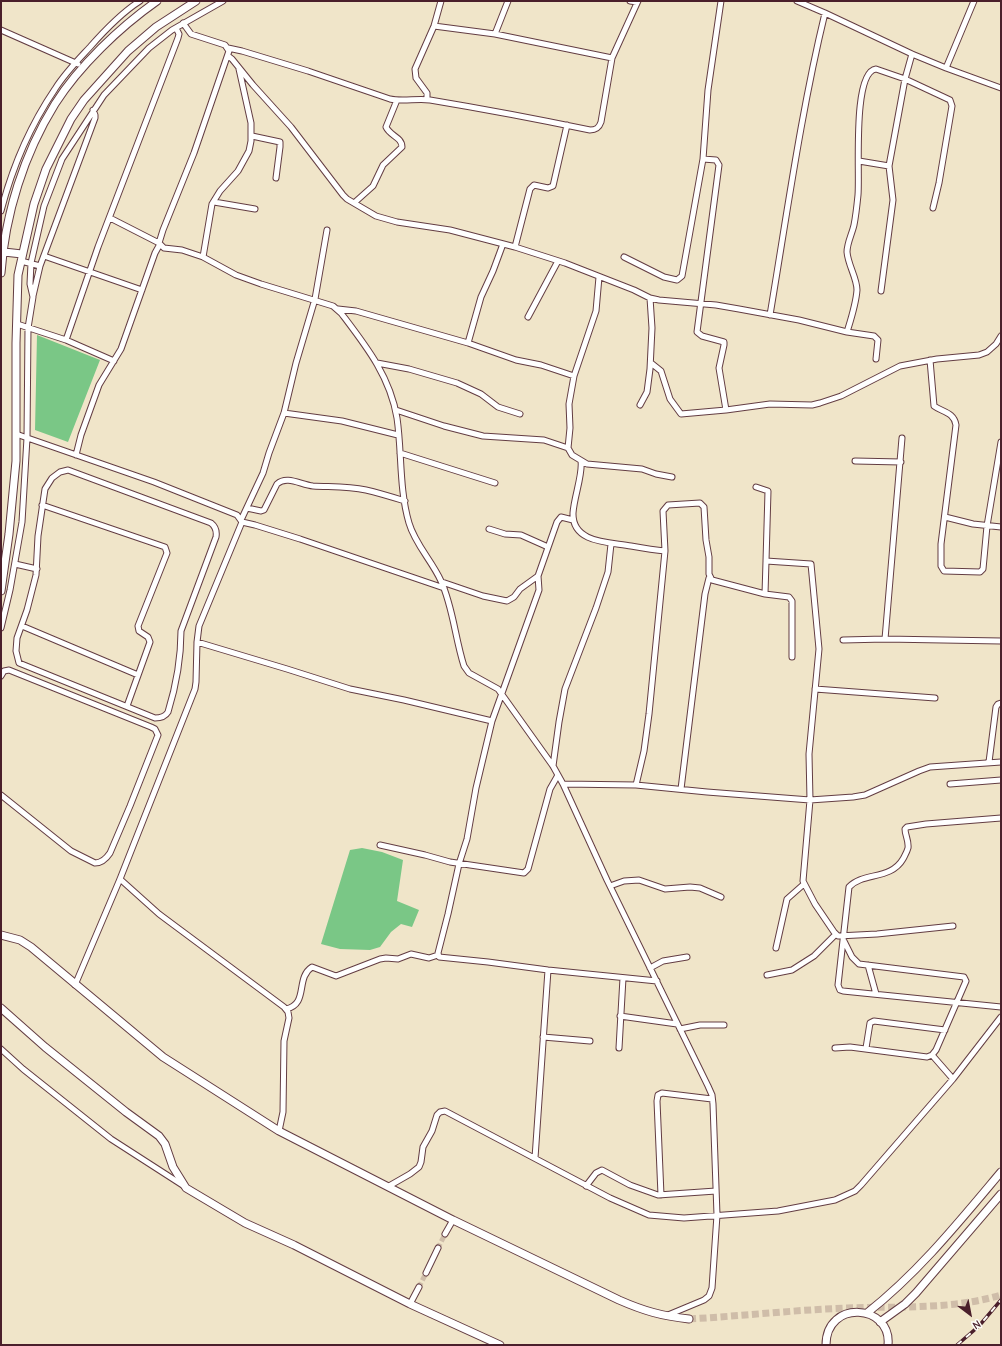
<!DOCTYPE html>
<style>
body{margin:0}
#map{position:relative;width:1002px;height:1346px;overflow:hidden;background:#f0e5c9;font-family:"Comic Neue",sans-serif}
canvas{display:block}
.frame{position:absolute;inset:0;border:2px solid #4a1f2b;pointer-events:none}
.north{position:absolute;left:950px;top:1294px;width:40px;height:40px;-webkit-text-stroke:3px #fdfcf7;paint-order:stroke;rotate:148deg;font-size:11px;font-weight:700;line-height:16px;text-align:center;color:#4a1f2b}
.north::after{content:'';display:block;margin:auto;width:14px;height:18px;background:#4a1f2b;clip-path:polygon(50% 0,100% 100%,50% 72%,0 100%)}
</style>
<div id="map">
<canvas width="1002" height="1346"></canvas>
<div class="frame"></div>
<div class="north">N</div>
</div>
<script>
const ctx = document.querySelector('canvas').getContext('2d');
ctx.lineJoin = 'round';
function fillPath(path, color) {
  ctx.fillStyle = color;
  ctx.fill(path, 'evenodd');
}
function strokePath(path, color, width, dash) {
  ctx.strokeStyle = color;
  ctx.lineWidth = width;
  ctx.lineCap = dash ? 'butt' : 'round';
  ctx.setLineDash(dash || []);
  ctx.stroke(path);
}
fillPath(new Path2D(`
 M 37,335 L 100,360 L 68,442 L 35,430 Z
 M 362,848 L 382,852 L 403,860 L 397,901 L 419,910 L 412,927 L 401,924 L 391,932 L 380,947 L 370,950 L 340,949 L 321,944 L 350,850 Z`), '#7ac786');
strokePath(new Path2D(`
 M 438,1248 L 445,1234
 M 419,1287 L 426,1273`), '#cfbda9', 5, [5, 2.5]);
strokePath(new Path2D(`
 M 689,1319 C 742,1316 794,1310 847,1308 C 899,1306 951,1310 1001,1295`), '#cfbda9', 7, [7, 3.5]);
const minor = new Path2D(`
 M 630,1 L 637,2
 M 797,1 L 825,13
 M 974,1 L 946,68 L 1001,88
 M 183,23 L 191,34 L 225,45 L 229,51 L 194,153 L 163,230 L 159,243 L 164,248 L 182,250 L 203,257 L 236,275 L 261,284 L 333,306 L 341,313 C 366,346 390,376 397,418 C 402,452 399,489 409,523 C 415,544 432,561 441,581 C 453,607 455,638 464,666 L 469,673 L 498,689 L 553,766 L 563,784 L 607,880 L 708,1086 L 712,1095 L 713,1104 L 717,1215 L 712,1288 L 709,1296 L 704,1300 L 668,1315
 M 434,26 L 495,34 L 612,58
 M 1,30 L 78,64
 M 495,34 L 508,1
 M 228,48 L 242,51 L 308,71 L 390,99 C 403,102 417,98 430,100 C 484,109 537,119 590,130 C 596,130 599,128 601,122 L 612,58 L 638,1
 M 228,56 L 232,59 L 253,85 L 291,127 L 343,195 L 347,199 L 376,216 L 397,222 L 450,230 L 515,247 L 565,263 L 634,290 L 650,298 L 659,300 L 716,305 L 739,309 L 799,320 L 847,332 L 874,336 L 878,340 L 876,359
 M 427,99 L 427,93 L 416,78 L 415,69 L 434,26 L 441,1
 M 252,136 L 280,142 L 280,147 L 276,178
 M 703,159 L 716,160 L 719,165 L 697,332 L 702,336 L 724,342 L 724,345 L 719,368 L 726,410
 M 859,161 L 889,166
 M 214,202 L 255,209
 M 354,203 L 373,186 L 383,165 L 402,147 C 402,137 390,136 386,127 L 397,100
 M 1,211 C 12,168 30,126 55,89 C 65,73 78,60 90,47 C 105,30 121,13 140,1
 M 110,218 L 159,243
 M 515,247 L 530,189 L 534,185 L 548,188 L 553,186 L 567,125
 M 44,256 L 142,290
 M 203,257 L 212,204 L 220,191 L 238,171 L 249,151 L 251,141 L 251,123 L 239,69
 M 624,257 L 664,277 L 677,280 L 682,276 L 703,159 L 708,90 L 721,1
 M 21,261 L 40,266
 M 599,277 L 596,311 L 574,376 L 569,404 L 570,428 L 568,448 L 572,455 L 587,464 L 642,469 L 656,474 L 672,477
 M 881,291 L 893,200 L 889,166 L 905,79 L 912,54
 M 33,296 L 40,266 L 95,118 L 95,115 L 93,110
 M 338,309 L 356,311 L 468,343 L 516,360 L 541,365 L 574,376
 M 770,315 C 787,214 801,112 825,13 L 912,54 L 946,68
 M 528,317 L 558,261
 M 17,324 L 66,340 L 114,361
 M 847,332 C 851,319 856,304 857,290 C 857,278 848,265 847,252 C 847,243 852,234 854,225 C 856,215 857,205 858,195 C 860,174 852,72 876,69 L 905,79 L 950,100 L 952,106 L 939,183 L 933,208
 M 66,340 L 98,247 L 178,38 L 179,34 L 176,28
 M 468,343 L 481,297 L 493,271 L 503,244
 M 930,360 L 934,406 C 942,412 954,412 956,425 L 941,544 L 941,566 L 944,571 L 980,572 L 983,569 L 987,526 L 1001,442
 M 377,363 L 409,369 L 457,383 L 481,394 L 498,407 L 520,414
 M 651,363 L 661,371 L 670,399 L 681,414 L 726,410 L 770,404 L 812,405 L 820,403 L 841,396 L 900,366 L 937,359 L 979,355 L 987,352 L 996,344 L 1001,336
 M 640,405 L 647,392 L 650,369 L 652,328 L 650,298
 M 396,410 L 444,426 L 483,436 L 544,440 L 568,448
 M 284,413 L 342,421 L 398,435
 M 16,434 L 154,482 L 237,515 L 242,522 L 199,626 L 197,642 L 196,682 L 195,689 L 120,879 L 75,985
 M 400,453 L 495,483
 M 76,455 L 81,435 L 99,385 L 121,349 L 155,253 L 160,244
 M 581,461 C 583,474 574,497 573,513 C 572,544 611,542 631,546 C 642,548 653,550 665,551
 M 855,461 L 901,462
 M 68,470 L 211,523 C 216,527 217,531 216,537 L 181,631 C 181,658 176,686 168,712 C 165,717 161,718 155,718 L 19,663 L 16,651 L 17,638 L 27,610 L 36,575 L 38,536 L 45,489 L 52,478 L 60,472 Z
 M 756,487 L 768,491 L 766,561
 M 42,505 L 165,547 L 167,553 L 138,626 L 139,631 L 148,637 L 150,642 L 127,706
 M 247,508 L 261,511 L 264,510 L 277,484 C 287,475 301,485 313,486 C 331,487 348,486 366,490 C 379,493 392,497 405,501
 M 945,517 L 973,524 L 1001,527
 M 241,520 L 263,473 L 269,453 L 284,413 L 296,363 L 315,299 L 327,230
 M 242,522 L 255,525 L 300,539 L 444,588
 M 489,529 L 505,534 L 521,535 L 548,547
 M 15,564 L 37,569
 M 442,582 L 483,596 L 507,601 L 514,597 L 520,589 L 538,576
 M 765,594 L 766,561 L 811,564 L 819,649 L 809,754 L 810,800 L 803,881 L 815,904 L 834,932 L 838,936 L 877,934 L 953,926
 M 22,626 L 138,675
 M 1,628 L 10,590 L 22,522 L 27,438 L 28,328 L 33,297 L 30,284 L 31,263 L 44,206 L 62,159 L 104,95 L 149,48 L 172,30 L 223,1
 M 885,639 L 902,438
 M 843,640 L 885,639 L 1001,641
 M 197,642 L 287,669 L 350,689 L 404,700 L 492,721 L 476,788 L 467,839 L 459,864 L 448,914 L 438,953 L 439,957 L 488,962 L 548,970 L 657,981
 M 1,676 L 4,671 L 9,670 L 151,727 L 155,729 L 158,735 L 130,806 L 110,853 C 106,859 102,863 95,863 L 71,851 L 1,795
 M 815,689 L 935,698
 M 492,721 L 539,590 L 538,576 L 557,522 L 561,517 L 573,520
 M 989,762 L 996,707 L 998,704 L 1001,703
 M 553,766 L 559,722 L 565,689 L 596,608 L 608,572 L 611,544
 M 563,784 L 636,785 L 707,792 L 810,800 L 853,797 L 865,795 L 919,771 L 930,767 L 1001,762
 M 950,784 L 1001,780
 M 636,785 L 644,751 L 649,714 L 665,551 L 663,511 L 668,505 L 700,503 L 704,507 L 706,540 L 709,557 L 709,574 L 712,580 L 765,594 L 789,597 L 792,601 L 792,657
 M 681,789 L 705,594 L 709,578
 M 1001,818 L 926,824 L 907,827 L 905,829 C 905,835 909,841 908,848 C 907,852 905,855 903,859 C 891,880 863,872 849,887 L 838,985 L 840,990 L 843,991 L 1001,1007
 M 380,845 L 425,855 L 450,862 L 524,873 L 528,869 L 550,789 L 558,775
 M 120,879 L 159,914 L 284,1007 L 288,1012 L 289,1018 L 284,1041 L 283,1112 L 279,1131
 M 610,886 L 624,881 L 639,880 L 665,889 L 690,887 L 700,888 L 721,897
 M 776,948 L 787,899 L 804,884
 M 868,965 L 876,994
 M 650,968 L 663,961 L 687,957
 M 767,975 L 792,970 L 814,956 L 836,934
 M 286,1009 C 309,1004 295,978 312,967 L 336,976 L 380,959 L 386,958 L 398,959 L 411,954 L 429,958 L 438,955
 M 620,1016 L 677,1024
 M 680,1029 L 700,1025 L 724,1025
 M 543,1037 L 590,1041
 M 619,1048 L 623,978
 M 835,1048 L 850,1047 L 927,1057 L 932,1055 L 936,1050 L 966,981 L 964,977 L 859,964 L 852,957 L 844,941
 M 866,1048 L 870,1023 L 874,1021 L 945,1030
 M 1,1049 L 23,1069 L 111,1139 L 184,1186
 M 932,1055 L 953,1079
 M 535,1158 L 548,970
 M 389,1186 L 410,1174 L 419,1167 L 421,1162 L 423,1147 L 432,1131 L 437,1115 L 440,1112 L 445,1111 L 610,1198 L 649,1215 L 684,1218 L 778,1211 L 835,1200 L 855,1191 L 861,1185 L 953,1079 L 1001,1017
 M 586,1186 L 596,1173 L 602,1170 L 630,1185 L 658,1195 L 716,1191
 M 661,1195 L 657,1101 L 658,1095 L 662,1093 L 712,1099
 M 445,1234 L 453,1220
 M 426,1273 L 438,1248
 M 410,1304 L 419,1287`);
const tertiary = new Path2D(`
 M 4,252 L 22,254
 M 1,273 C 5,214 24,154 55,104 C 79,66 120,27 157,1
 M 1,591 L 9,534 L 16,461 L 16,343 L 18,275 L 34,204 L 46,169 L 71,119 L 84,100 L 128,51 L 156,27 L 196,1
 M 867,1313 C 918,1273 959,1222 1001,1172
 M 880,1322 L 905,1304 L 916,1293 L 1001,1194
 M 826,1345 C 826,1299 892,1304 888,1345`);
const secondary = new Path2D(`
 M 1,935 L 20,940 L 31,947 L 163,1057 L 279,1131 L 453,1220 L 619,1300 C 644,1311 662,1316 689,1319
 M 1,1008 L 45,1047 L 126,1112 L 159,1136 L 165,1144 L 173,1167 L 186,1188 L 245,1223 L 294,1245 L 410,1304 L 500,1345`);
strokePath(minor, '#633d43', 7);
strokePath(tertiary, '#633d43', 9);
strokePath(secondary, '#633d43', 9);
strokePath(minor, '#fff', 5);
strokePath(tertiary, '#fff', 7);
strokePath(secondary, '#fff', 7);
const rail = new Path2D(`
 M 957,1345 L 979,1326 L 1001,1300`);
strokePath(rail, '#4a1f2b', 3.5);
strokePath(rail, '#fdfcf7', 2, [6]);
</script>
